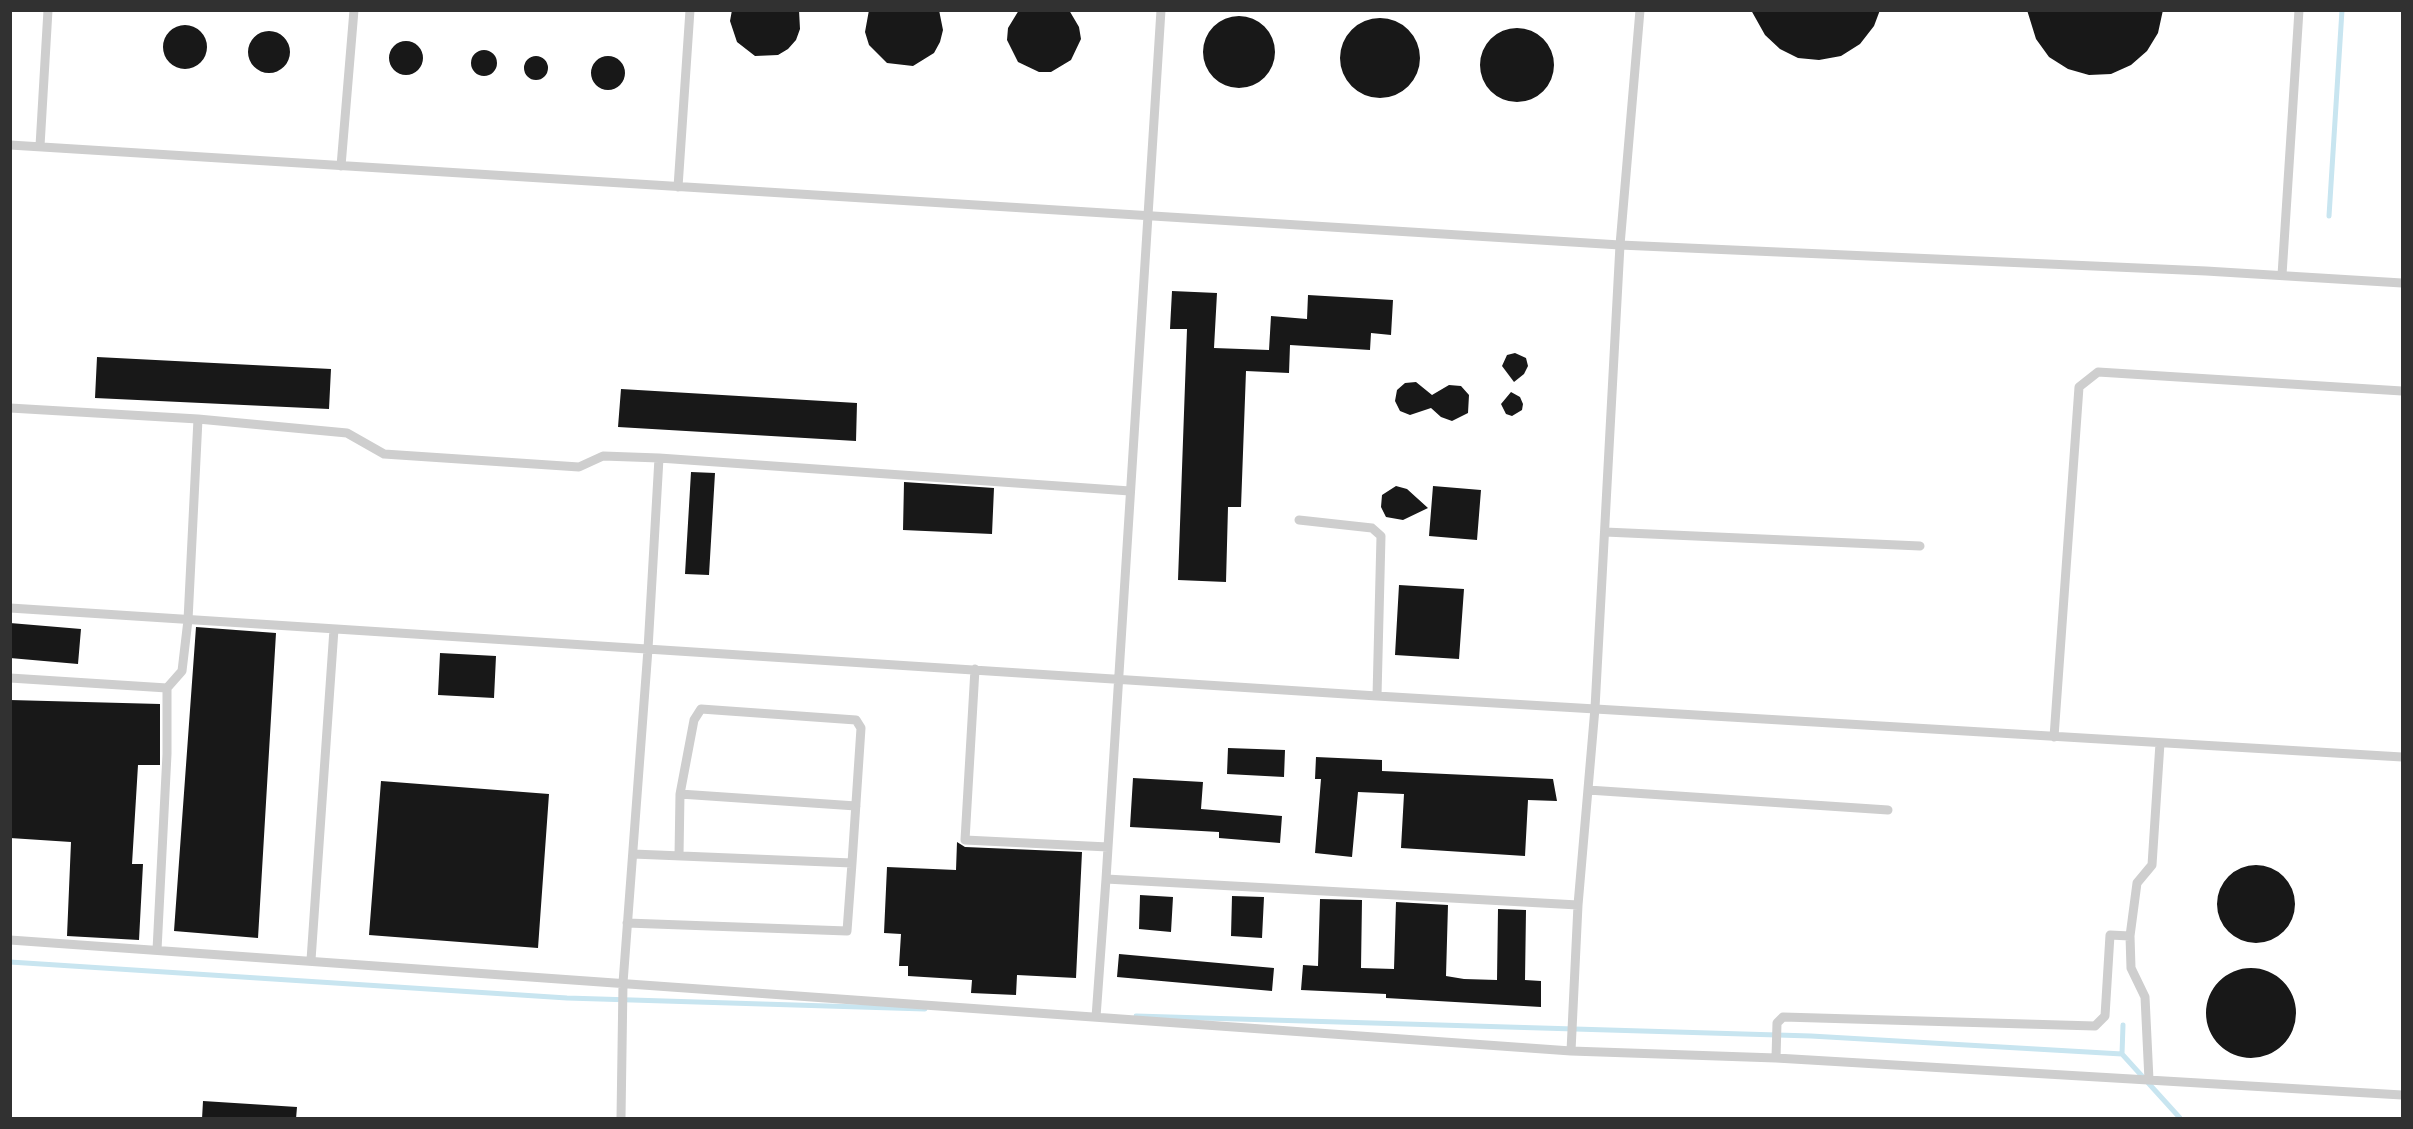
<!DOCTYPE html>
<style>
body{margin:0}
#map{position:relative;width:2413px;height:1129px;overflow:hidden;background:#fff;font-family:Arial,sans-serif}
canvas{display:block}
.frame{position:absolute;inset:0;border:12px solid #313131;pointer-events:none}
</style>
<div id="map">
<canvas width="2413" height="1129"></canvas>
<div class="frame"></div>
</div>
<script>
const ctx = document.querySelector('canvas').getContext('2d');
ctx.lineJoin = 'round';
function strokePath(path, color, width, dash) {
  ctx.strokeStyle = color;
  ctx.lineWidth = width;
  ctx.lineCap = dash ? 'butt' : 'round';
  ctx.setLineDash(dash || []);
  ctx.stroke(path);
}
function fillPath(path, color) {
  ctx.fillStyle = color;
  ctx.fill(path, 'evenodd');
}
strokePath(new Path2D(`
 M 2329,216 L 2342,10
 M 10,962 L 567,998 L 925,1009
 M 1136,1016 L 1811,1036 L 2122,1054
 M 2123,1025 L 2122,1054 L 2180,1118`), '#c8e5f0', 5);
fillPath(new Path2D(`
 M 732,10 L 799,10 L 800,29 L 796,40 L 788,49 L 778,55 L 755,56 L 737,42 L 730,21 Z
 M 869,10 L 939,10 L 943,30 L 940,42 L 934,53 L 913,66 L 887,63 L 869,45 L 865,32 Z
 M 1019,10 L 1069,10 L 1079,27 L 1081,39 L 1071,60 L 1051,72 L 1039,72 L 1018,62 L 1007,40 L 1008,28 Z
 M 1751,10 L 1880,10 L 1874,26 L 1860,44 L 1841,56 L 1819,60 L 1798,58 L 1780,49 L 1765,35 Z
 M 2027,10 L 2163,10 L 2158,33 L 2147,51 L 2131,65 L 2111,74 L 2089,75 L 2068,69 L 2049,57 L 2036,39 Z
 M1203 52a36 36 0 1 1 72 0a36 36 0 1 1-72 0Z
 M1340 58a40 40 0 1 1 80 0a40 40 0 1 1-80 0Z
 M163 47a22 22 0 1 1 44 0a22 22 0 1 1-44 0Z
 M1480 65a37 37 0 1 1 74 0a37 37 0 1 1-74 0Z
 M248 52a21 21 0 1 1 42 0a21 21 0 1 1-42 0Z
 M389 58a17 17 0 1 1 34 0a17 17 0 1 1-34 0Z
 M471 63a13 13 0 1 1 26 0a13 13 0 1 1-26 0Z
 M591 73a17 17 0 1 1 34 0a17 17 0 1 1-34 0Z
 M524 68a12 12 0 1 1 24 0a12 12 0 1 1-24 0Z
 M 1172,291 L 1217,293 L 1214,348 L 1269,350 L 1271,316 L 1307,319 L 1308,295 L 1393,300 L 1391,335 L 1371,333 L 1370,350 L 1290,345 L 1289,373 L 1246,371 L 1241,507 L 1228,507 L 1226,582 L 1178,580 L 1187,329 L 1170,329 Z
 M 1515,353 L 1526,358 L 1528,366 L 1524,374 L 1514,382 L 1502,366 L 1507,355 Z
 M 97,357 L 331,369 L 329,409 L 95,398 Z
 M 1416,382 L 1432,395 L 1449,385 L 1461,386 L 1469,395 L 1468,413 L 1452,421 L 1441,417 L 1431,408 L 1410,415 L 1400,411 L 1395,401 L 1397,390 L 1405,383 Z
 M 621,389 L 857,403 L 856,441 L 618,427 Z
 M 1511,392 L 1520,397 L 1523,404 L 1522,410 L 1512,416 L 1506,414 L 1501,404 Z
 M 691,472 L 715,473 L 709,575 L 685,574 Z
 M 904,482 L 994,488 L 992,534 L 903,530 Z
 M 1396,486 L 1407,489 L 1428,508 L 1403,520 L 1386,517 L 1381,507 L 1382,495 Z
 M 1433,486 L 1481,490 L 1477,540 L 1429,536 Z
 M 1399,585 L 1464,589 L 1459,659 L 1395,655 Z
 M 10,623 L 81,629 L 78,664 L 10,658 Z
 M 196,627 L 276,633 L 258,938 L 174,931 Z
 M 440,653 L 496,656 L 494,698 L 438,695 Z
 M 10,700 L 160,704 L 160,765 L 138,765 L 132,864 L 143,864 L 139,940 L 67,936 L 71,842 L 10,838 Z
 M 1228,748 L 1285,750 L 1284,777 L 1227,774 Z
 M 1316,757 L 1382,760 L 1382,771 L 1553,779 L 1557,801 L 1528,800 L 1525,856 L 1401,848 L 1404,794 L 1358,792 L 1352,857 L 1315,853 L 1321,779 L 1315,779 Z
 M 1133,778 L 1203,782 L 1201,809 L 1282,816 L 1280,843 L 1219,838 L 1219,832 L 1130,827 Z
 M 381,781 L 549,794 L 538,948 L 369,935 Z
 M 957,842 L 965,847 L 1082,852 L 1076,978 L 1017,975 L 1016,995 L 971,993 L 972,980 L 908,976 L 908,966 L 899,966 L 901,934 L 884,933 L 887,867 L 956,870 Z
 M2217 904a39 39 0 1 1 78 0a39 39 0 1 1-78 0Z
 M 1140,895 L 1173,897 L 1171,932 L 1139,929 Z
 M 1232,896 L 1264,897 L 1262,938 L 1231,936 Z
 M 1320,899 L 1362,900 L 1361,968 L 1394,969 L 1396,902 L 1448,905 L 1446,976 L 1464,979 L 1497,980 L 1498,909 L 1526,910 L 1525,980 L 1541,981 L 1541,1007 L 1386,998 L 1386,994 L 1301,990 L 1303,965 L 1318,966 Z
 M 1119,954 L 1274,968 L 1272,991 L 1117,977 Z
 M2206 1013a45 45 0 1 1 90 0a45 45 0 1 1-90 0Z
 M 203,1101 L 297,1107 L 296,1119 L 202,1119 Z`), '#181818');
strokePath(new Path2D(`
 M 1161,10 L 1106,879 L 1578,905
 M 10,145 L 1620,245 L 2206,271 L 2402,283
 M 40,146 L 48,10
 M 341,166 L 354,10
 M 678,187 L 690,10
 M 2282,275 L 2299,10
 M 10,408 L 198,419 L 347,433 L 384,454 L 579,467 L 603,456 L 659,458 L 1130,491
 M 1299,520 L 1372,528 L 1381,536 L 1377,696
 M 1605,532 L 1920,546
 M 10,608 L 1377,696 L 2402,757
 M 975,669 L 965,840 L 1108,847
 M 10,678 L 167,688 L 182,671 L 188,620 L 198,419
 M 2054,737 L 2079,387 L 2098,372 L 2402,391
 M 1588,790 L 1888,810
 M 633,854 L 852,863 L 861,728 L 856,720 L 701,709 L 694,720 L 680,794
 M 679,856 L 680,794 L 856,806
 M 627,923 L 847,931 L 852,863
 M 10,940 L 1571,1051 L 1776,1058 L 2402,1095
 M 157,950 L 167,754 L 167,688
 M 311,960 L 334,629
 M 1096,1017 L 1106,879
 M 1571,1051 L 1578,905 L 1595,708 L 1620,245 L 1640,10
 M 1776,1058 L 1777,1023 L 1783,1017 L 2095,1026 L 2105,1016 L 2110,935 L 2130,936
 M 2149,1080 L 2145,997 L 2131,968 L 2130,936 L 2137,883 L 2152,865 L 2160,743
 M 621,1118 L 623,983 L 648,649 L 659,458`), '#cecece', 9);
</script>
